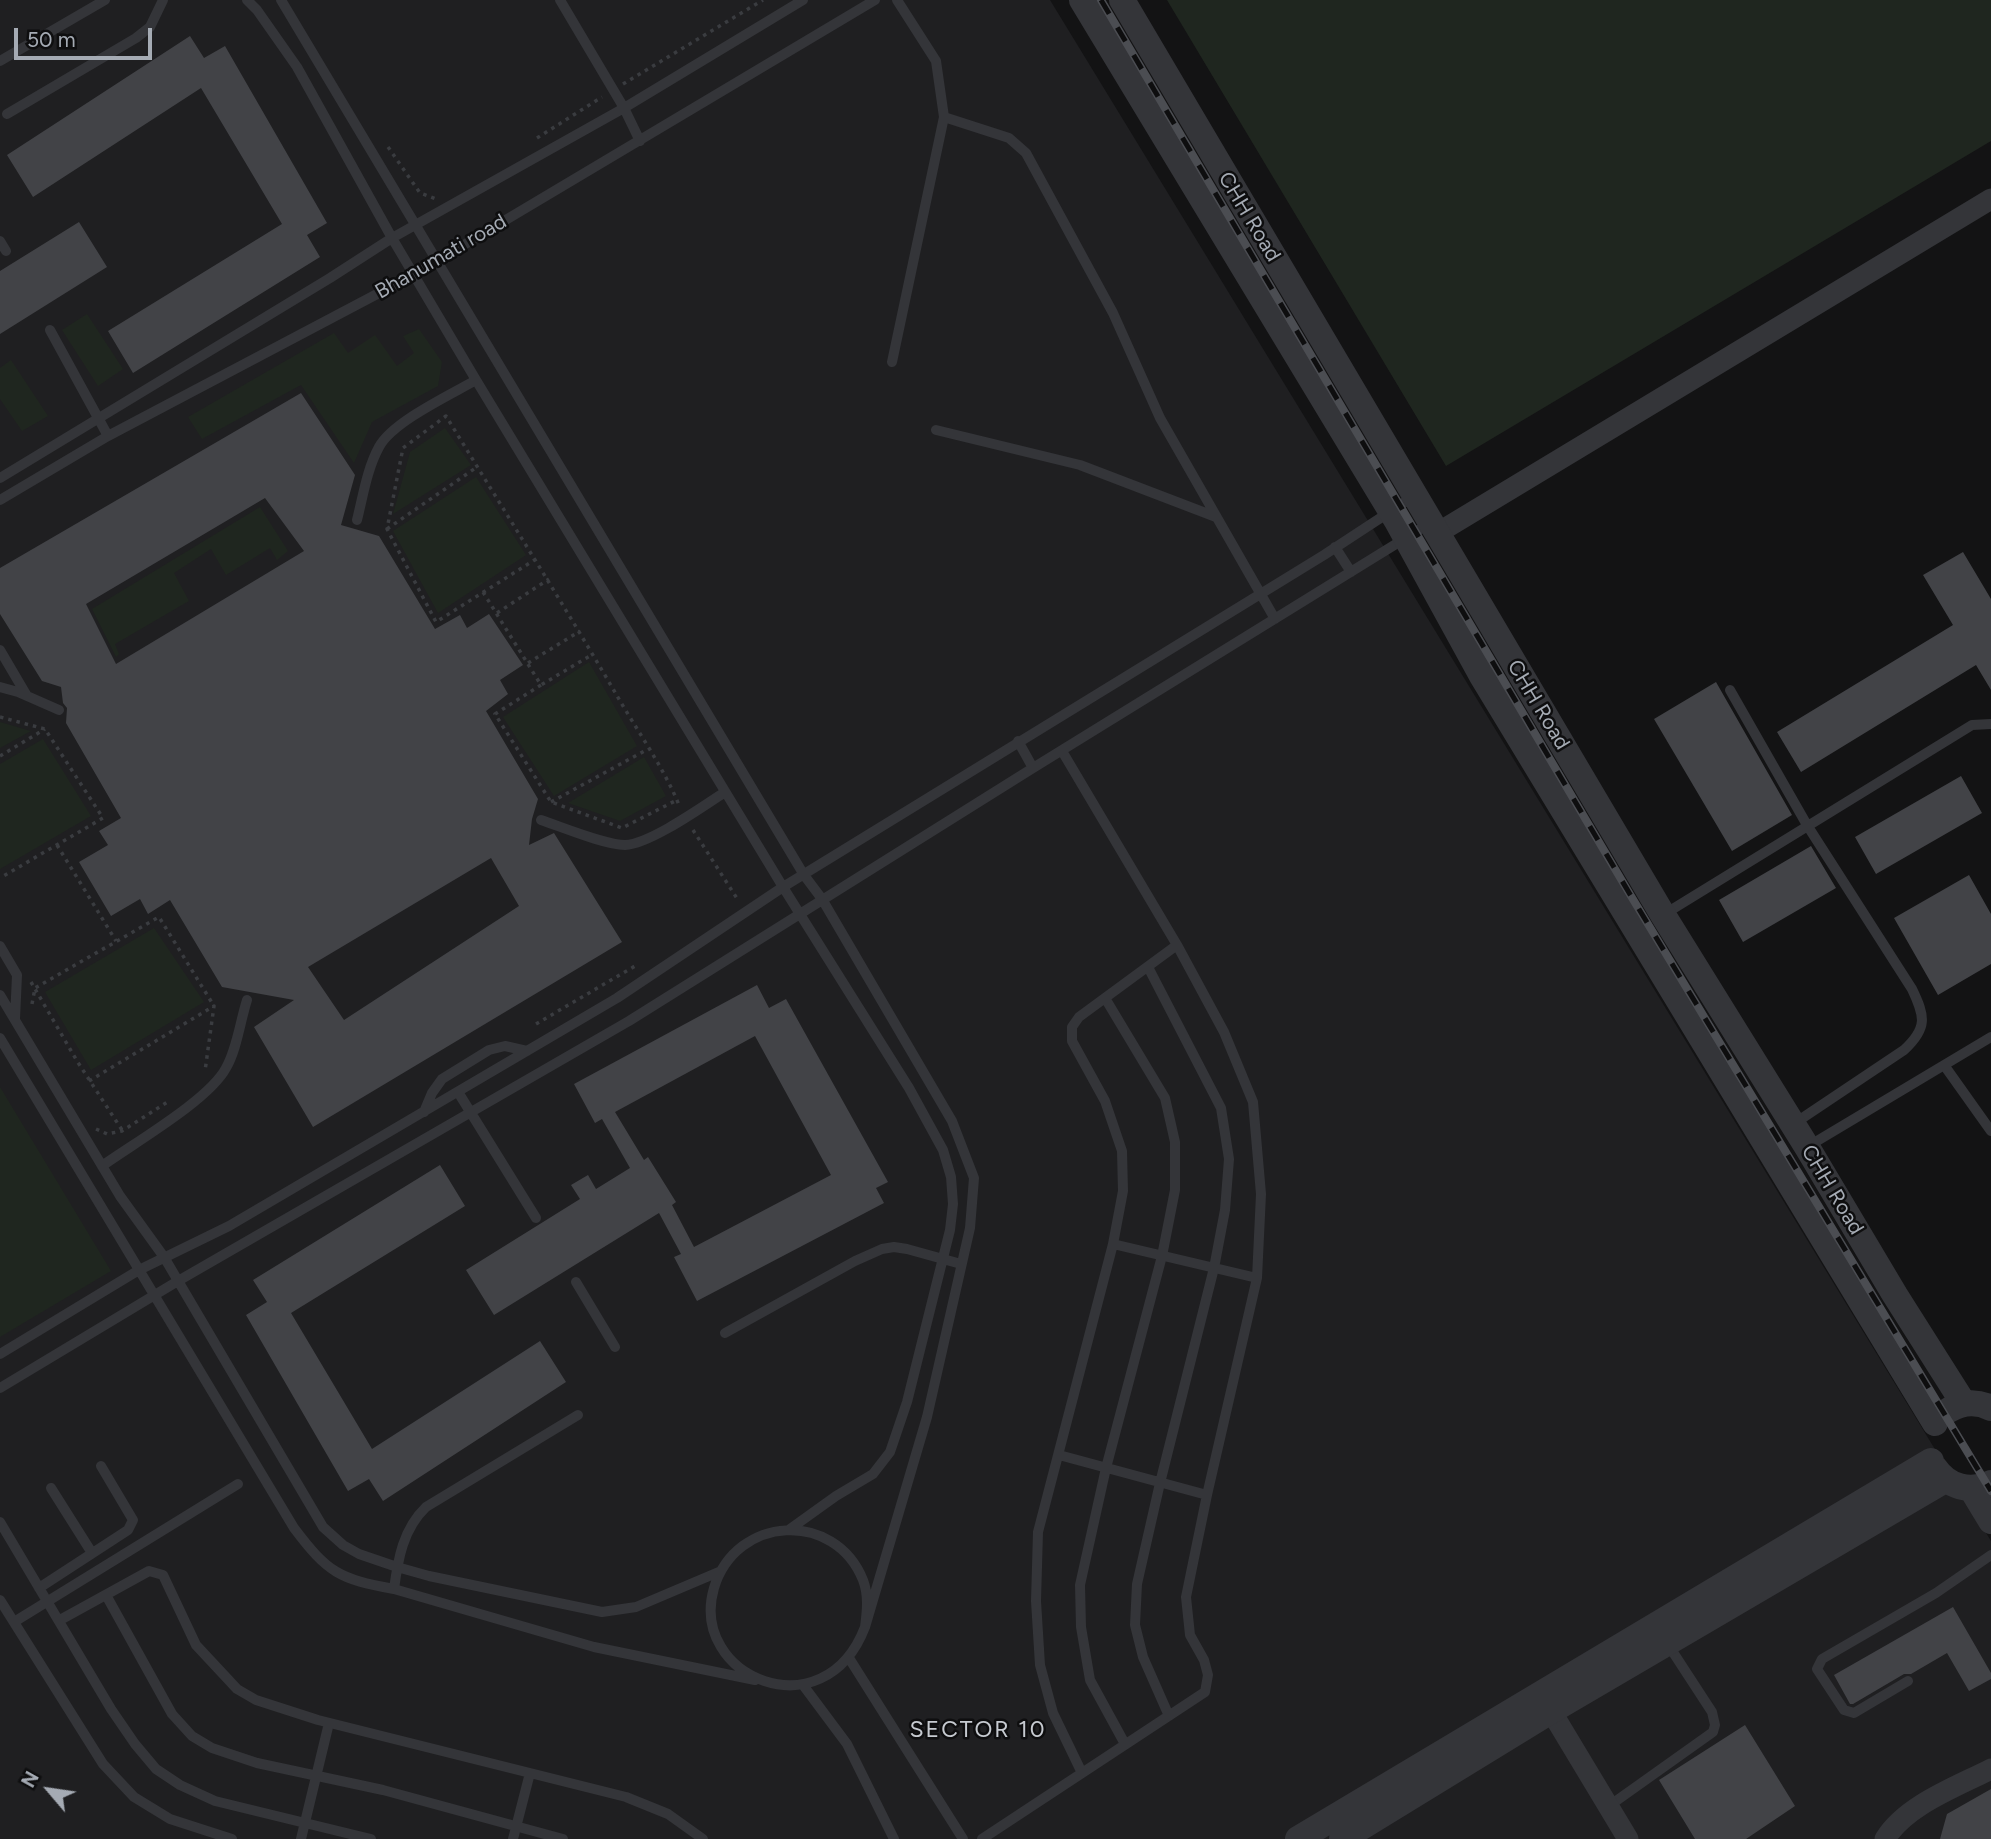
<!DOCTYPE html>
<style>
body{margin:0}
#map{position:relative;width:1991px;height:1839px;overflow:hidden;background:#131314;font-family:Figtree,sans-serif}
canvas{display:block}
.north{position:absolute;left:14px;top:1755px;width:70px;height:70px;-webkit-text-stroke:5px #0e0e0f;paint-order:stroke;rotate:299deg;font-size:19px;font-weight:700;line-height:28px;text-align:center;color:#a5abb4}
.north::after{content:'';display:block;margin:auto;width:24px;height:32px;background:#a5abb4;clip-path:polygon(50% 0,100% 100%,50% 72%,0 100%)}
.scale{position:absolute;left:14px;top:28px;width:138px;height:32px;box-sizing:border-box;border:4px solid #a5abb4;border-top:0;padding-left:9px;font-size:21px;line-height:24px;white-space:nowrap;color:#a5abb4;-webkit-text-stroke:5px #0e0e0f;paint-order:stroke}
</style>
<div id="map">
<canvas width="1991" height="1839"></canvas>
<div class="north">N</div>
<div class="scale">50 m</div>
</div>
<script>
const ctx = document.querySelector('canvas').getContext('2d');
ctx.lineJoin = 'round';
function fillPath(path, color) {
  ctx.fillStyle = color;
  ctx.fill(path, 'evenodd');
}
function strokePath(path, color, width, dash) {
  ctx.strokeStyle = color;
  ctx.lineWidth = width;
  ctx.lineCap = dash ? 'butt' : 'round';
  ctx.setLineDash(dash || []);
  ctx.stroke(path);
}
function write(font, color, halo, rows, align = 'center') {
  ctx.font = font + ' Figtree,sans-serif';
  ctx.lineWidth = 5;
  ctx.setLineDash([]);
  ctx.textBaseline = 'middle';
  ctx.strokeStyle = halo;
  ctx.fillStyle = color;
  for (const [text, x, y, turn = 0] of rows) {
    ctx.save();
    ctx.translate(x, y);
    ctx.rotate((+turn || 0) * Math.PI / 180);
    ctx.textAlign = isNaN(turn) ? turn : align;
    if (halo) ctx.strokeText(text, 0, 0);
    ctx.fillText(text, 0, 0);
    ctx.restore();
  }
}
fillPath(new Path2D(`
 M 0,0 L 1050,0 L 1991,1541 L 1991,1839 L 0,1839 Z`), '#1f1f21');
fillPath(new Path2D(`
 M 1167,0 L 1991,0 L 1991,141 L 1446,466 Z
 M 87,314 L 123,369 L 98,386 L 62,330 Z
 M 419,329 L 442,362 L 438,386 L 372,422 L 354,463 L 301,385 L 202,439 L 188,417 L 334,333 L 348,353 L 375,335 L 397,366 L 414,353 L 403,336 Z
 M 11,360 L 48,416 L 22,431 L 0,399 L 0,368 Z
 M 445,428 L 471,465 L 393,514 L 410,452 Z
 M 476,477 L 526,555 L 438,613 L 393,531 Z
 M 260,507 L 288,551 L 277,560 L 270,548 L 226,575 L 211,549 L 174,573 L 189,601 L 115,644 L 119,654 L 116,657 L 92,609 Z
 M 589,662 L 637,746 L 554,796 L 503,717 Z
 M 0,722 L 31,731 L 0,748 Z
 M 43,739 L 91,816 L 0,869 L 0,764 Z
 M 644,757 L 666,796 L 620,821 L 568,803 Z
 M 154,928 L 204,1002 L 91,1070 L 45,992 Z
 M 0,1087 L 111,1271 L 0,1337 Z`), '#1f261f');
fillPath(new Path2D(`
 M 190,36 L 204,58 L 225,46 L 327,223 L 307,235 L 320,257 L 133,373 L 108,331 L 282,224 L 201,88 L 33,197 L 7,155 Z
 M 79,222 L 107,267 L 0,334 L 0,271 Z
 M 301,393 L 355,475 L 341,525 L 379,536 L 435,629 L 460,615 L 467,628 L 489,614 L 523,665 L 500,680 L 508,694 L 486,711 L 538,799 L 532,819 L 529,845 L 554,833 L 622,942 L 313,1127 L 254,1027 L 294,1000 L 222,987 L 170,900 L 148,914 L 140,899 L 111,916 L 79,862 L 108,845 L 99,831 L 121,818 L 66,723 L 67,708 L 63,703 L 61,687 L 42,681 L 0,614 L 0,568 ZM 265,498 L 304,551 L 116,664 L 86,604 ZM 491,858 L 519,906 L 344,1020 L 308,967 Z
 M 1963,552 L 1991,599 L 1991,690 L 1976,665 L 1801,772 L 1777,732 L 1953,625 L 1923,575 Z
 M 1716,682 L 1792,815 L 1732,851 L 1654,719 Z
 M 1961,776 L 1982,813 L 1876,874 L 1855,837 Z
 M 1811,846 L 1836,888 L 1743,942 L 1719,900 Z
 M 1969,875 L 1991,914 L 1991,964 L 1938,995 L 1894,918 Z
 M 757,985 L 769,1008 L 786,999 L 888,1182 L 876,1188 L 884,1203 L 697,1301 L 674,1257 L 681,1254 L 659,1213 L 494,1315 L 466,1270 L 580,1199 L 571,1185 L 588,1175 L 596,1189 L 630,1168 L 602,1119 L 595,1123 L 574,1084 ZM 755,1036 L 831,1175 L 694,1247 L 672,1205 L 676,1202 L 648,1157 L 644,1160 L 615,1112 Z
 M 440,1165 L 465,1206 L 291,1313 L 372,1449 L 540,1341 L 566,1382 L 383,1501 L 369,1479 L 348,1491 L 246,1315 L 267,1302 L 253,1280 Z
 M 1953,1607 L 1991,1673 L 1991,1679 L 1969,1691 L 1947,1653 L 1911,1674 L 1904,1674 L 1853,1704 L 1850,1704 L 1834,1675 Z
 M 1745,1725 L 1795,1806 L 1746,1839 L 1695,1839 L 1659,1780 Z
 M 1991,1789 L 1991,1839 L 1940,1839 L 1947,1814 Z`), '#424347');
strokePath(new Path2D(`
 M 623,84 L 763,0
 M 537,138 L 602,97
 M 388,147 L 420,193 L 436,199
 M 387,529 L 477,467
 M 536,559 L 436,622 L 387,529 L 403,448 L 446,416 C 503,509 561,600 616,694 C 636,729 664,768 679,805
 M 483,592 L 541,685 L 593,654
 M 497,613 L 549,579
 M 528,663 L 580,631
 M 541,685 L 495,714 L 551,802 L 622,828 L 677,800
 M 0,717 L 45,729 L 103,818 L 0,878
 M 0,756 L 45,729
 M 551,802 L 648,749
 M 693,830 L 738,900
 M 57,845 L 116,941
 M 31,982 L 77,1061 L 122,1130
 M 32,1004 L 35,988 L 159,917 L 214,1006
 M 536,1024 L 635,966
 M 89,1081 L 214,1006 L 205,1071
 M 96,1129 L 107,1134 L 122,1131 L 169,1101`), '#3a3c40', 3.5, [3.5, 5]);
strokePath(new Path2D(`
 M 247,0 L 257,10 L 297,67 L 392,238 L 476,380 L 783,887 L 909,1088 L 943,1150 L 951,1177 L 953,1204 L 950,1230 L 907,1402 L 890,1452 L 873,1474 L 836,1496 L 790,1529
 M 281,0 L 804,875 L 822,899 L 952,1121 L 974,1178 L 970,1228 L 927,1417 L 865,1627 C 824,1734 688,1677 714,1588 C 736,1515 835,1510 863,1580 C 869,1596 867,1611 865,1627
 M 560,0 L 624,108 L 640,141
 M 0,61 L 105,0
 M 7,114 L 136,38 L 150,27 L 163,0
 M 944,117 L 1009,138 L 1026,153 L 1113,313 L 1160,418 L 1275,619
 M 0,241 L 6,251
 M 50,330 L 108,436
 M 892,362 L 944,117 L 936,61 L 897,0
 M 936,430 L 1080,465 L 1216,517
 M 0,478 L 330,278 L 392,238 L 624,108 L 803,0
 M 0,500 L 108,436 L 415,274 L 875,0
 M 357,520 C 363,496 367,469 379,447 C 392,422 450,395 476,380
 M 1335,547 L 1351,572
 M 0,650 L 27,696
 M 0,687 L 18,692 L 59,710
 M 1730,690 L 1807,825 L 1912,989 C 1925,1016 1928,1028 1904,1050 L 1792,1125
 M 1018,741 L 1033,768
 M 541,820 C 562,827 605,845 625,845 C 650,844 702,807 725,792
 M 1663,915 L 1972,725 L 1991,724
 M 0,946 L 17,975 L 15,1019
 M 1148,967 L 1221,1108 L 1229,1159 L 1225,1210 L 1214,1268 L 1160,1483 L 1137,1584 L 1135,1625 L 1143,1657 L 1169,1716
 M 0,995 L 120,1196 L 164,1257 L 323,1527 L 343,1545 L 359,1554 L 397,1567 L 429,1576 L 602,1612 L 636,1607 L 721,1571
 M 1105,998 L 1165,1098 L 1175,1142 L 1175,1190 L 1162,1256 L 1106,1468 L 1080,1585 L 1081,1627 L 1090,1680 L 1125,1744
 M 0,1038 L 294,1528 C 328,1573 339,1579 394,1589 L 594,1647 L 755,1680
 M 1944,1065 L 1991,1131
 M 458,1092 L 536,1218
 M 424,1112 L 432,1093 L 442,1079 L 489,1050 L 505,1046 L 527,1051
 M 1807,1147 L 1991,1037
 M 102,1166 C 134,1143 209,1100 226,1068 C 237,1049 240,1022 247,1000
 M 1113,1244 L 1257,1278
 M 576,1282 L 615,1347
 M 725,1333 L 855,1261 L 882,1249 L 894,1247 L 907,1249 L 961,1264
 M 0,1354 L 139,1270 L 229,1226 L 617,998 L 783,887 L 1324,555 L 1414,496
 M 0,1388 L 178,1281 L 629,1021 L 1033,768 L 1430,523
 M 1059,1455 L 1207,1495
 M 51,1488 L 92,1553
 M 0,1522 L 111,1709 L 135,1744 L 156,1769 L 180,1785 L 215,1801 L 371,1839
 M 39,1588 L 128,1530 L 133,1520 L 101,1466
 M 394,1589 C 398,1559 403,1529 426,1507 L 578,1415
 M 106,1595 L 172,1714 L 192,1736 L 212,1748 L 257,1763 L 383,1790 L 563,1839
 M 0,1600 L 103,1764 L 134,1797 L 170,1819 L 232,1839
 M 60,1620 L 149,1571 L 163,1575 L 196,1645 L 237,1689 L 256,1700 L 318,1720 L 626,1797 L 668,1814 L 703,1839
 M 14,1622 L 238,1484
 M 849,1658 L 963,1839
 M 1908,1681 L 1854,1713 L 1844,1710 L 1817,1669 L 1822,1659 L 1936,1593 L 1991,1555
 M 803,1685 L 847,1744 L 894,1839
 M 1082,1773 L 1053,1713 L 1040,1665 L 1036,1601 L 1038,1532 L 1113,1244 L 1123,1191 L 1122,1151 L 1105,1101 L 1072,1041 L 1072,1027 L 1079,1017 L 1177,945
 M 1609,1806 L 1713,1732 L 1715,1725 L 1712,1712 L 1667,1643
 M 301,1839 L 329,1723
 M 513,1839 L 530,1773
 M 982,1839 L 1205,1692 L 1208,1675 L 1204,1660 L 1190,1635 L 1186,1597 L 1207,1495 L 1257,1278 L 1261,1194 L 1253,1102 L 1224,1032 L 1177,945 L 1062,751`), '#343539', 10);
strokePath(new Path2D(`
 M 1436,534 L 1991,199
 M 1541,1702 L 1551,1711 L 1628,1839
 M 1885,1839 C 1906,1805 1956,1787 1991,1769`), '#343539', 21);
strokePath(new Path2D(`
 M 1082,0 L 1397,521 L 1482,676 L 1935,1423
 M 1122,0 L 1663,915 L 1807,1147 L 1895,1295 L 1964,1404
 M 1949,1410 C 1962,1402 1977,1401 1991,1408
 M 1935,1468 C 1948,1487 1970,1493 1991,1483
 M 1971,1488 L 1991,1521
 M 1298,1839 L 1931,1461
 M 1342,1839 L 1551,1711 L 1945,1480`), '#343539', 26);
const rail = new Path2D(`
 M 1101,0 L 1631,896 L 1991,1491`);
strokePath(rail, '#4b4d52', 8);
strokePath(rail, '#0e0e0f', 5, [16]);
write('21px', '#a5abb4', '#0e0e0f', [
 ["CHH Road",1249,217,59],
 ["Bhanumati road",441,257,-30],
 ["CHH Road",1538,705,59],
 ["CHH Road",1832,1190,59]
]);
ctx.letterSpacing = '2px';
write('23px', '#c6cad0', '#0e0e0f', [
 ["SECTOR 10",978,1730]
]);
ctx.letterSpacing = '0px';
</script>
